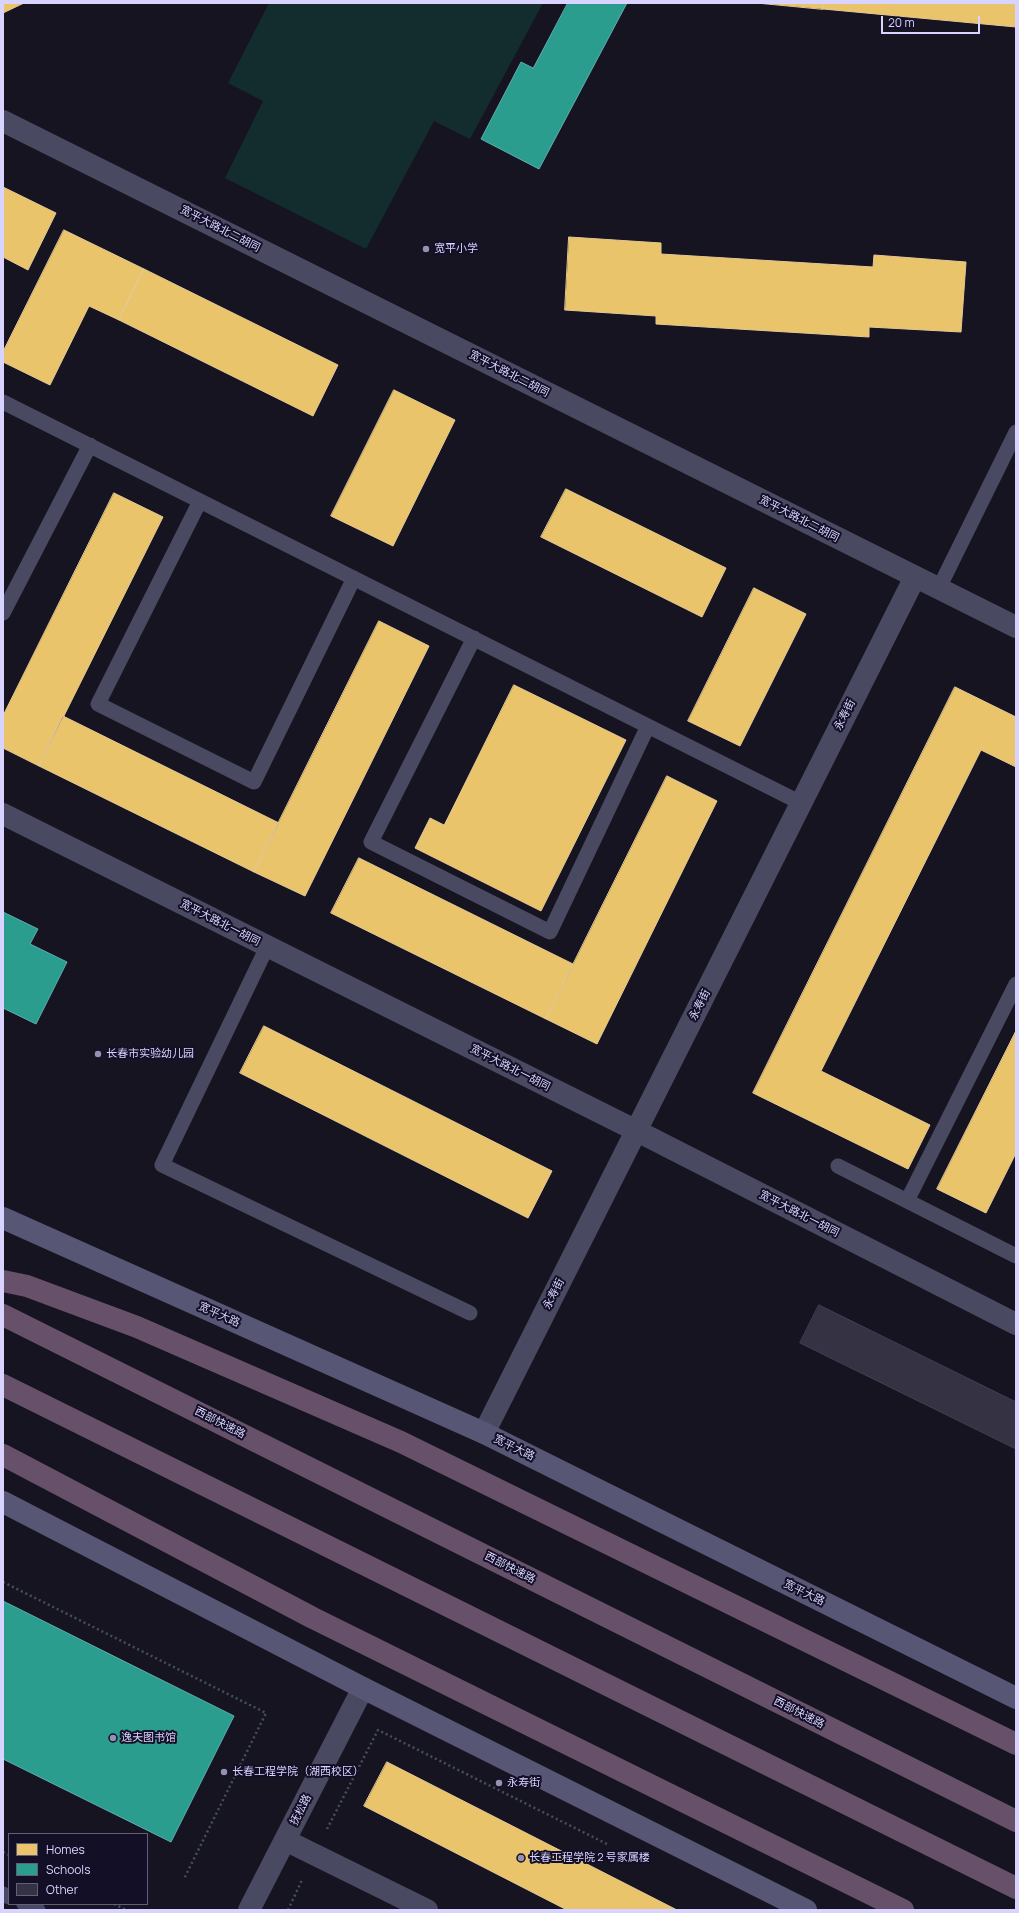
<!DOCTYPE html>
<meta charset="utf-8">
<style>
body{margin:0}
#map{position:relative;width:1019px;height:1913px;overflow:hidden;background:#161421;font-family:Manrope,sans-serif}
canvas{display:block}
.frame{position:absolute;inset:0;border:4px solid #d9d4ff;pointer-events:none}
.legend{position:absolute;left:8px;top:1833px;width:140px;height:72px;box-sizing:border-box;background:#130f26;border:1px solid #625e7d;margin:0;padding:5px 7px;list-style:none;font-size:12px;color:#d9d4ff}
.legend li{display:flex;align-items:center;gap:8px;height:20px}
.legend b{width:20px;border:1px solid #625e7d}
.scale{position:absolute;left:881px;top:16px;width:99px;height:18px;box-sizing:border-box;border:2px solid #d9d4ff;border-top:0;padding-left:5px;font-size:12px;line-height:14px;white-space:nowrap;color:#d9d4ff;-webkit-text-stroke:3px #130f26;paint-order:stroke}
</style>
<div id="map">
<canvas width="1019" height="1913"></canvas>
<div class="frame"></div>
<ul class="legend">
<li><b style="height:11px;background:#e9c46a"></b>Homes</li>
<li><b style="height:11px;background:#2a9d8f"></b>Schools</li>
<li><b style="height:11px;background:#343243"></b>Other</li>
</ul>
<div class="scale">20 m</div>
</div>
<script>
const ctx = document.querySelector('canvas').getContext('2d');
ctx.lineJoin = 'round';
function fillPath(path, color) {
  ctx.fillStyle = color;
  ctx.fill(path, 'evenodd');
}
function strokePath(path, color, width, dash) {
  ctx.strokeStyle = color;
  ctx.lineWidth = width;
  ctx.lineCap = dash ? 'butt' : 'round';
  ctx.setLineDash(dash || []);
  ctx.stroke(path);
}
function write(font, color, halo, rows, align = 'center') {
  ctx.font = font + ' Manrope,"Noto Sans SC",sans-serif';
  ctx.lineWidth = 4;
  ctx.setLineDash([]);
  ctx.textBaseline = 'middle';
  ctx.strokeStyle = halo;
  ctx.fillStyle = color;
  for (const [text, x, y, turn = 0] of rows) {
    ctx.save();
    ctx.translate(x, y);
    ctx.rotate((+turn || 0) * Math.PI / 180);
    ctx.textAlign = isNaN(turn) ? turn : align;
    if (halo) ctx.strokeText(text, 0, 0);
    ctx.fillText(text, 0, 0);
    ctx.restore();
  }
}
fillPath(new Path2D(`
 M 269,3 L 543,3 L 470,139 L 434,121 L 366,249 L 225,178 L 263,101 L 228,83 Z`), '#132c2d');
const homes = new Path2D(`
 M 3,3 L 24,3 L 3,13 Z
 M 757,3 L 824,3 L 823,9 Z
 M 824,3 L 1016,3 L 1016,27 L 823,9 Z
 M 3,187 L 56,213 L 28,270 L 3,257 Z
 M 64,230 L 144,269 L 119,320 L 89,306 L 50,385 L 3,362 L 3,352 Z
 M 569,237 L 661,243 L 661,254 L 873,267 L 874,255 L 966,262 L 961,332 L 869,327 L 869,337 L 656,324 L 656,316 L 565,310 Z
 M 144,269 L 338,365 L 313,416 L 119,320 Z
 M 394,390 L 455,420 L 393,546 L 331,516 Z
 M 566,489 L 726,568 L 702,617 L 541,537 Z
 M 114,493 L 163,517 L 39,766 L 3,748 L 3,716 Z
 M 754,588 L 806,614 L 740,746 L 688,721 Z
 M 379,621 L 429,646 L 305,896 L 254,872 Z
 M 514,685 L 626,740 L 541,911 L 415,848 L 430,818 L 444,825 Z
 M 955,687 L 1016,717 L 1016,767 L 981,750 L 821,1071 L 930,1125 L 908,1169 L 753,1093 Z
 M 63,716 L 279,823 L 254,872 L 39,766 Z
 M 667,776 L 717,801 L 597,1044 L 546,1019 Z
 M 359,858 L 573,964 L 546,1019 L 331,913 Z
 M 264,1026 L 552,1171 L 528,1218 L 240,1073 Z
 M 1016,1031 L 1016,1153 L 986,1213 L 937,1189 Z
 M 387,1762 L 677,1910 L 567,1910 L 364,1806 Z`);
fillPath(homes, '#e9c46a');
strokePath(homes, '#e4c997', 1);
const schools = new Path2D(`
 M 568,3 L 627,3 L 539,169 L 481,139 L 521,62 L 533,68 Z
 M 3,912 L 38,929 L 30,944 L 67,962 L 36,1024 L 3,1008 Z
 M 3,1601 L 234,1716 L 171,1842 L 3,1759 Z`);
fillPath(schools, '#2a9d8f');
strokePath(schools, '#5eaeb1', 1);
const building = new Path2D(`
 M 819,1305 L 1016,1402 L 1016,1449 L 800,1343 Z`);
fillPath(building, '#343243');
strokePath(building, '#433f54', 1);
strokePath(new Path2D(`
 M 3,1582 L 266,1713 L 184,1879
 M 327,1829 L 378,1730 L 607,1844
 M 3,1852 L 9,1855
 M 114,1904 L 126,1910
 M 288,1910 L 302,1880`), '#44505f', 2.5, [2, 3]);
strokePath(new Path2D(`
 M 3,402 L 801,803
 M 200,501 L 98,704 L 254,782 L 354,578
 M 939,588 L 1016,432
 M 3,613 L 90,445
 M 474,638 L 371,842 L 550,932 L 648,726
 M 267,947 L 162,1165 L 470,1313
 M 838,1166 L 1016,1256
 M 907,1201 L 1016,984
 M 3,1894 L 9,1897
 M 24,1904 L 38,1910`), '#4a4962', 15);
strokePath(new Path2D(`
 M 3,121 L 1016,627
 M 3,814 L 637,1131 L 1016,1324
 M 484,1433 L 915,577
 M 285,1840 L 427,1910
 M 249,1910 L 363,1688`), '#4a4962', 22);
strokePath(new Path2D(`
 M 3,1218 L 484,1433 L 1016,1698
 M 3,1502 L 363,1688 L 806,1910`), '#575674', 22);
strokePath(new Path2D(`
 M 3,1281 L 27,1286 L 137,1327 L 401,1442 L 1016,1744
 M 3,1315 L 1016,1821
 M 3,1385 L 1016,1888
 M 3,1455 L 313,1618 L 903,1910`), '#67516a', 22);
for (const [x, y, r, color] of [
 [426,249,4,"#9591b1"],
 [98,1054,4,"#9591b1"],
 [113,1738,4,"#9591b1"],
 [224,1772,4,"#9591b1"],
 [499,1783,4,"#9591b1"],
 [521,1858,4,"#9591b1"]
]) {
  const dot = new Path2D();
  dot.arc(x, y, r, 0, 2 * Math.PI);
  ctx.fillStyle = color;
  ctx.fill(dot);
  strokePath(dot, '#130f26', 1.5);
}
write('11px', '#d9d4ff', '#130f26', [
 ["宽平大路北二胡同",220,229,27],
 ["宽平大路北二胡同",509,374,27],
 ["宽平大路北二胡同",799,519,27],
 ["永寿街",845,715,-63],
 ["宽平大路北一胡同",220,923,27],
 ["永寿街",700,1005,-63],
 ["宽平大路北一胡同",510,1068,27],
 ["宽平大路北一胡同",799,1214,27],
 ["永寿街",554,1294,-63],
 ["宽平大路",219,1315,24],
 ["西部快速路",220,1423,27],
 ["宽平大路",514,1448,26],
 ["西部快速路",510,1568,27],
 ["宽平大路",804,1593,26],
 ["西部快速路",799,1713,27],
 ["抚松路",301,1810,-63]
]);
write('11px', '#d9d4ff', '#130f26', [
 ["宽平小学",434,249],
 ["长春市实验幼儿园",106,1054],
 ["逸夫图书馆",121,1738],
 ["长春工程学院（湖西校区）",232,1772],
 ["永寿街",507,1783],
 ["长春工程学院 2 号家属楼",529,1858]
], 'left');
</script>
